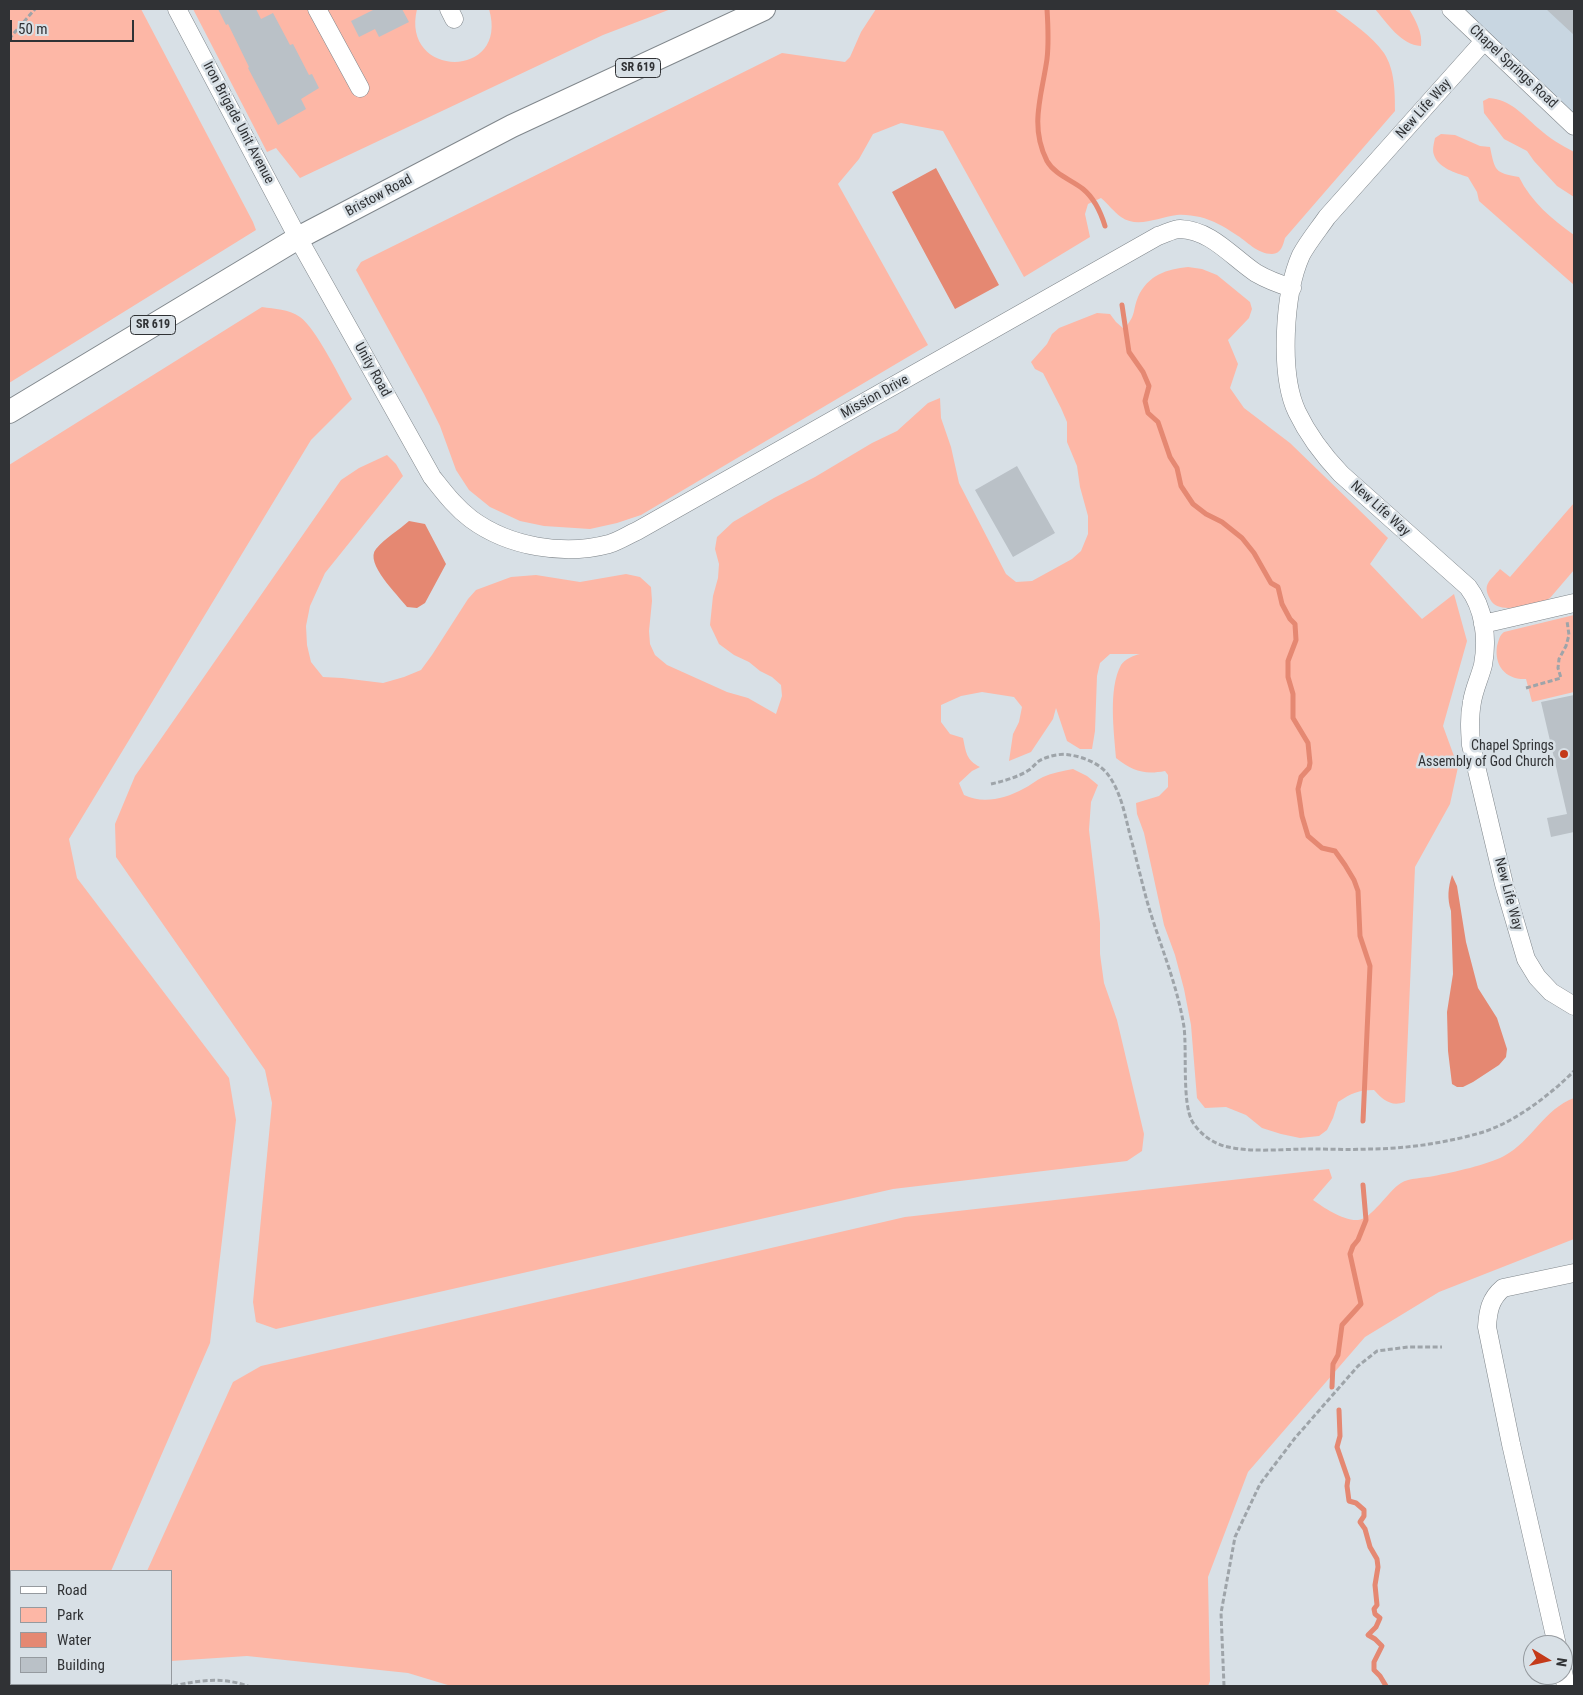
<!DOCTYPE html>
<style>
body{margin:0}
#map{position:relative;width:1583px;height:1695px;overflow:hidden;background:#d8e0e6;font-family:"Roboto Condensed",sans-serif}
canvas{display:block}
.frame{position:absolute;inset:0;border:10px solid #303235;pointer-events:none}
.legend{position:absolute;left:10px;top:1570px;width:162px;height:115px;box-sizing:border-box;background:#d8e0e6;border:1px solid #959a9f;margin:0;padding:6px 9px;list-style:none;font-size:15px;color:#303235}
.legend li{display:flex;align-items:center;gap:10px;height:25px}
.legend b{width:25px;border:1px solid #959a9f}
.north{position:absolute;left:1523px;top:1635px;width:50px;height:50px;box-sizing:border-box;background:#d8e0e6;border:1px solid #959a9f;border-radius:50%;rotate:99deg;font-size:14px;font-weight:700;line-height:20px;text-align:center;color:#303235}
.north::after{content:'';display:block;margin:auto;width:18px;height:22px;background:#c43a19;clip-path:polygon(50% 0,100% 100%,50% 72%,0 100%)}
.scale{position:absolute;left:10px;top:20px;width:124px;height:22px;box-sizing:border-box;border:2px solid #303235;border-top:0;padding-left:6px;font-size:15px;line-height:18px;white-space:nowrap;color:#303235;-webkit-text-stroke:4px #d8e0e6;paint-order:stroke}
</style>
<div id="map">
<canvas width="1583" height="1695"></canvas>
<div class="frame"></div>
<ul class="legend">
<li><b style="height:6px;background:#fff"></b>Road</li>
<li><b style="height:14px;background:#fdb7a6"></b>Park</li>
<li><b style="height:14px;background:#e58872"></b>Water</li>
<li><b style="height:14px;background:#bac1c7"></b>Building</li>
</ul>
<div class="north">N</div>
<div class="scale">50 m</div>
</div>
<script>
const ctx = document.querySelector('canvas').getContext('2d');
ctx.lineJoin = 'round';
function fillPath(path, color) {
  ctx.fillStyle = color;
  ctx.fill(path, 'evenodd');
}
function strokePath(path, color, width, dash) {
  ctx.strokeStyle = color;
  ctx.lineWidth = width;
  ctx.lineCap = dash ? 'butt' : 'round';
  ctx.setLineDash(dash || []);
  ctx.stroke(path);
}
function write(font, color, halo, rows, align = 'center') {
  ctx.font = font + ' "Roboto Condensed",sans-serif';
  ctx.lineWidth = 5;
  ctx.setLineDash([]);
  ctx.textBaseline = 'middle';
  ctx.strokeStyle = halo;
  ctx.fillStyle = color;
  for (const [text, x, y, turn = 0] of rows) {
    ctx.save();
    ctx.translate(x, y);
    ctx.rotate((+turn || 0) * Math.PI / 180);
    ctx.textAlign = isNaN(turn) ? turn : align;
    if (halo) ctx.strokeText(text, 0, 0);
    ctx.fillText(text, 0, 0);
    ctx.restore();
  }
}
fillPath(new Path2D(`
 M 1457,9 L 1574,9 L 1574,114 Z`), '#c8d6e1');
fillPath(new Path2D(`
 M 9,9 L 141,9 L 253,222 L 256,230 L 9,383 Z
 M 193,9 L 417,9 C 400,79 510,80 489,9 L 671,9 L 603,35 L 300,178 L 276,148 L 267,152 Z
 M 876,9 L 1334,9 C 1351,22 1372,36 1384,53 C 1395,70 1395,93 1395,111 L 1285,238 C 1283,245 1281,254 1272,254 C 1257,254 1247,241 1235,234 C 1225,227 1212,220 1200,217 C 1193,216 1184,214 1177,215 C 1158,217 1138,229 1121,217 C 1114,212 1108,204 1101,198 L 1088,204 L 1085,214 L 1090,237 L 1024,277 L 943,131 L 901,123 L 873,134 L 859,159 L 838,184 L 928,345 L 641,515 L 617,523 L 590,529 L 544,526 L 520,521 L 490,507 L 469,490 L 456,470 L 440,426 L 424,394 L 356,270 L 361,262 L 782,53 L 845,62 L 850,57 L 861,32 Z
 M 1375,9 L 1409,9 C 1415,19 1423,33 1421,46 C 1401,45 1387,23 1375,9 Z
 M 1489,98 C 1511,100 1522,114 1538,128 C 1549,138 1561,145 1574,152 L 1574,197 L 1557,186 L 1534,161 L 1527,151 L 1504,139 L 1484,113 L 1483,101 Z
 M 1441,134 L 1455,135 L 1480,146 L 1490,147 C 1495,171 1495,173 1519,177 C 1531,202 1552,219 1574,235 L 1574,285 L 1479,201 L 1477,192 L 1468,177 C 1456,173 1438,168 1434,155 C 1432,150 1434,143 1435,138 Z
 M 1188,267 L 1202,269 L 1217,275 L 1250,302 L 1252,309 L 1249,318 L 1228,340 L 1238,364 L 1230,388 L 1244,408 L 1290,443 L 1388,538 L 1370,564 L 1422,619 L 1454,594 L 1467,641 L 1443,726 L 1458,767 L 1450,804 L 1415,867 L 1405,1102 C 1391,1107 1383,1100 1374,1090 C 1358,1090 1352,1093 1338,1102 L 1333,1118 L 1327,1130 L 1319,1136 L 1300,1138 L 1281,1134 L 1262,1128 L 1246,1115 L 1226,1107 L 1205,1108 L 1197,1098 L 1191,1025 L 1184,989 L 1175,955 L 1164,925 L 1144,833 L 1137,814 L 1136,803 L 1159,796 L 1168,787 L 1168,775 L 1165,771 C 1144,775 1133,771 1116,758 C 1114,732 1108,689 1121,665 C 1124,660 1134,655 1140,654 L 1110,654 L 1100,663 L 1097,676 L 1095,731 L 1092,749 L 1080,749 L 1067,741 L 1056,708 L 1053,719 L 1031,752 L 1009,761 L 1013,734 L 1019,722 L 1022,707 L 1014,697 L 982,692 L 961,696 L 941,705 L 941,722 L 950,734 L 963,738 C 966,752 966,760 980,767 L 972,771 L 959,783 L 964,795 C 982,804 1005,799 1023,789 C 1030,786 1036,780 1043,777 C 1052,773 1063,771 1073,769 L 1087,776 L 1098,785 L 1091,802 L 1089,830 L 1100,923 L 1100,954 L 1104,983 L 1117,1020 L 1144,1134 L 1142,1151 L 1127,1161 L 893,1189 L 276,1329 L 256,1322 L 253,1302 L 272,1103 L 265,1070 L 116,857 L 115,824 L 135,776 L 341,480 L 359,468 L 387,455 L 396,464 L 403,476 L 325,573 L 310,606 L 306,626 L 307,645 L 311,662 L 323,677 L 342,678 L 383,683 L 404,677 L 421,670 L 432,655 L 468,599 L 476,590 L 511,577 L 536,575 L 580,582 L 626,574 L 640,577 L 651,587 L 652,601 L 649,631 L 650,644 L 655,655 L 667,665 L 727,692 L 748,698 L 776,714 L 782,696 L 781,685 L 772,677 L 760,671 L 749,662 L 734,655 L 719,644 L 710,625 L 713,596 L 718,578 L 719,564 L 715,549 L 717,537 L 733,522 L 774,498 L 815,477 L 872,443 L 897,431 L 928,403 L 940,398 L 941,418 L 951,447 L 959,483 L 1006,574 L 1016,582 L 1032,581 L 1072,559 L 1081,551 L 1088,534 L 1088,516 L 1080,487 L 1077,466 L 1067,442 L 1067,422 L 1061,408 L 1043,373 L 1035,369 L 1031,362 L 1047,344 L 1052,334 L 1059,328 L 1097,313 L 1110,314 L 1116,322 L 1124,329 C 1137,314 1132,312 1138,297 C 1148,275 1167,269 1188,267 Z
 M 262,307 C 275,309 288,309 300,317 C 316,328 341,380 352,399 L 311,440 L 69,839 L 77,878 L 229,1078 L 236,1120 L 210,1343 L 111,1571 L 11,1571 L 11,1629 L 9,1628 L 9,465 Z
 M 1574,503 L 1574,570 L 1550,598 L 1545,601 C 1530,604 1498,616 1490,599 C 1482,584 1490,581 1500,569 L 1510,577 Z
 M 1574,615 L 1574,692 L 1532,702 L 1526,679 C 1506,680 1494,666 1497,646 C 1499,640 1499,636 1504,632 Z
 M 1574,1098 L 1574,1239 L 1439,1292 L 1365,1337 L 1248,1472 L 1208,1577 L 1210,1681 L 1208,1686 L 451,1686 L 408,1673 L 247,1656 L 171,1661 L 171,1571 L 147,1571 L 233,1382 L 261,1366 L 905,1217 L 1329,1169 L 1332,1178 L 1313,1200 C 1323,1207 1343,1221 1358,1220 C 1372,1219 1388,1191 1401,1183 C 1409,1178 1424,1178 1434,1176 C 1454,1172 1487,1165 1504,1156 C 1532,1141 1544,1109 1574,1098 Z`), '#fdb7a6');
fillPath(new Path2D(`
 M 936,168 L 999,285 L 955,309 L 892,192 Z
 M 409,521 L 425,524 L 446,564 L 425,603 L 417,608 L 407,607 C 398,595 364,563 376,549 C 385,538 399,530 409,521 Z
 M 1452,875 L 1457,886 L 1466,942 L 1478,988 L 1497,1018 L 1507,1049 L 1506,1057 L 1499,1065 L 1473,1082 L 1463,1087 L 1457,1087 L 1452,1084 L 1448,1051 L 1447,1012 L 1453,974 L 1451,911 C 1447,898 1448,888 1452,875 Z`), '#e58872');
strokePath(new Path2D(`
 M 1047,9 C 1048,25 1049,42 1047,59 C 1042,95 1029,126 1047,161 C 1055,175 1072,180 1083,189 C 1094,198 1101,213 1105,226
 M 1122,305 L 1129,352 L 1143,372 L 1149,386 L 1145,401 L 1148,413 L 1158,422 L 1170,457 L 1177,468 L 1181,486 L 1193,504 L 1206,514 L 1222,522 L 1242,538 L 1254,553 L 1271,583 L 1278,587 L 1282,604 L 1290,619 L 1295,624 L 1296,640 L 1288,661 L 1288,677 L 1293,694 L 1293,718 L 1308,743 L 1310,763 L 1309,768 L 1301,777 L 1298,789 L 1302,816 L 1308,836 L 1322,848 L 1335,851 L 1345,865 L 1354,880 L 1358,891 L 1360,936 L 1370,966 L 1363,1121
 M 1332,1387 L 1333,1364 L 1338,1355 L 1342,1325 L 1361,1304 L 1350,1254 L 1353,1246 L 1358,1240 L 1366,1220 L 1363,1185
 M 1339,1410 L 1340,1436 L 1337,1447 L 1348,1479 L 1347,1486 L 1349,1501 L 1356,1503 L 1364,1510 L 1364,1516 L 1360,1522 L 1365,1529 L 1370,1547 L 1377,1559 L 1378,1567 L 1375,1585 L 1377,1605 L 1374,1609 L 1375,1614 L 1380,1618 L 1376,1627 L 1368,1635 L 1375,1639 L 1382,1646 L 1374,1662 L 1374,1670 L 1380,1676 L 1386,1686`), '#e58872', 5);
fillPath(new Path2D(`
 M 218,9 L 256,9 L 261,19 L 273,13 L 290,45 L 293,44 L 309,75 L 312,74 L 319,88 L 301,99 L 306,109 L 278,125 L 248,68 L 249,67 L 228,24 L 226,25 Z
 M 375,9 L 402,9 L 409,22 L 379,37 L 375,29 L 359,37 L 351,21 Z
 M 1546,9 L 1574,9 L 1574,35 Z
 M 1017,466 L 1055,533 L 1013,557 L 975,490 Z
 M 1574,695 L 1574,832 L 1551,837 L 1547,818 L 1567,814 L 1541,702 Z`), '#bac1c7');
const minor = new Path2D(`
 M 177,9 L 298,238 L 432,477 C 444,492 455,507 471,519 C 509,547 564,556 609,544 C 619,541 628,535 637,531 L 1158,236 C 1165,234 1173,229 1180,229 C 1211,230 1232,257 1256,273 C 1268,280 1279,284 1292,288
 M 317,9 L 360,88
 M 449,9 L 454,19
 M 1451,9 L 1574,126
 M 1484,41 L 1327,217 C 1318,230 1308,242 1301,255 C 1284,293 1279,374 1297,412 C 1308,435 1323,455 1341,474 L 1468,587 C 1484,608 1488,638 1483,665 C 1480,677 1474,689 1472,702 C 1469,717 1470,731 1471,745 L 1504,884 L 1526,959 L 1537,977 L 1551,992 L 1574,1006
 M 1483,624 L 1574,603
 M 1557,1645 L 1511,1444 L 1487,1327 C 1488,1311 1490,1299 1503,1288 L 1574,1273
 M 1563,1672 L 1566,1686`);
const major = new Path2D(`
 M 9,412 L 298,238 L 512,126 L 764,9`);
strokePath(minor, '#80878c', 19);
strokePath(major, '#80878c', 24);
strokePath(new Path2D(`
 M 9,39 L 35,9
 M 1526,688 L 1561,678 L 1558,668 L 1559,659 L 1566,646 L 1569,635 L 1567,621
 M 991,784 C 1004,781 1018,777 1029,770 C 1033,767 1036,763 1039,761 C 1048,756 1060,753 1070,755 C 1084,757 1101,764 1109,776 C 1121,793 1125,815 1130,835 C 1136,857 1141,879 1147,901 C 1159,943 1177,983 1184,1027 C 1187,1051 1182,1102 1192,1121 C 1199,1133 1211,1142 1224,1146 C 1251,1153 1282,1149 1310,1149 C 1329,1149 1349,1150 1369,1149 C 1405,1149 1445,1143 1480,1133 C 1514,1123 1550,1095 1574,1071
 M 9,1659 L 11,1657
 M 79,1684 L 85,1686
 M 173,1686 C 200,1680 222,1677 248,1686
 M 1224,1686 L 1221,1613 L 1235,1537 L 1260,1484 L 1295,1438 L 1358,1366 L 1377,1351 L 1408,1347 L 1442,1347`), '#9ea4a9', 3, [5, 2.5]);
strokePath(minor, '#fff', 18);
strokePath(major, '#fff', 22);
for (const [x, y, r, color] of [
 [1564,754,5,"#c43a19"]
]) {
  const dot = new Path2D();
  dot.arc(x, y, r, 0, 2 * Math.PI);
  ctx.fillStyle = color;
  ctx.fill(dot);
  strokePath(dot, '#d8e0e6', 2);
}
for (const [x, y, w] of [
 [638,68,45],
 [153,325,45]
]) {
  const box = new Path2D();
  box.roundRect(x - w / 2, y - 9.5, w, 19, 4);
  ctx.fillStyle = '#d8e0e6';
  ctx.fill(box);
  strokePath(box, '#303235', 1);
}
write('bold 12px', '#303235', null, [
 ["SR 619",638,68],
 ["SR 619",153,325]
]);
write('14px', '#303235', '#d8e0e6', [
 ["Chapel Springs Road",1513,67,43],
 ["New Life Way",1424,109,-48],
 ["Iron Brigade Unit Avenue",238,123,62],
 ["Bristow Road",379,196,-28],
 ["Unity Road",372,370,61],
 ["Mission Drive",875,397,-29],
 ["New Life Way",1380,509,42],
 ["New Life Way",1508,894,75]
]);
write('14px', '#303235', '#d8e0e6', [
 ["Chapel Springs",1554,746],
 ["Assembly of God Church",1554,762]
], 'right');
</script>
